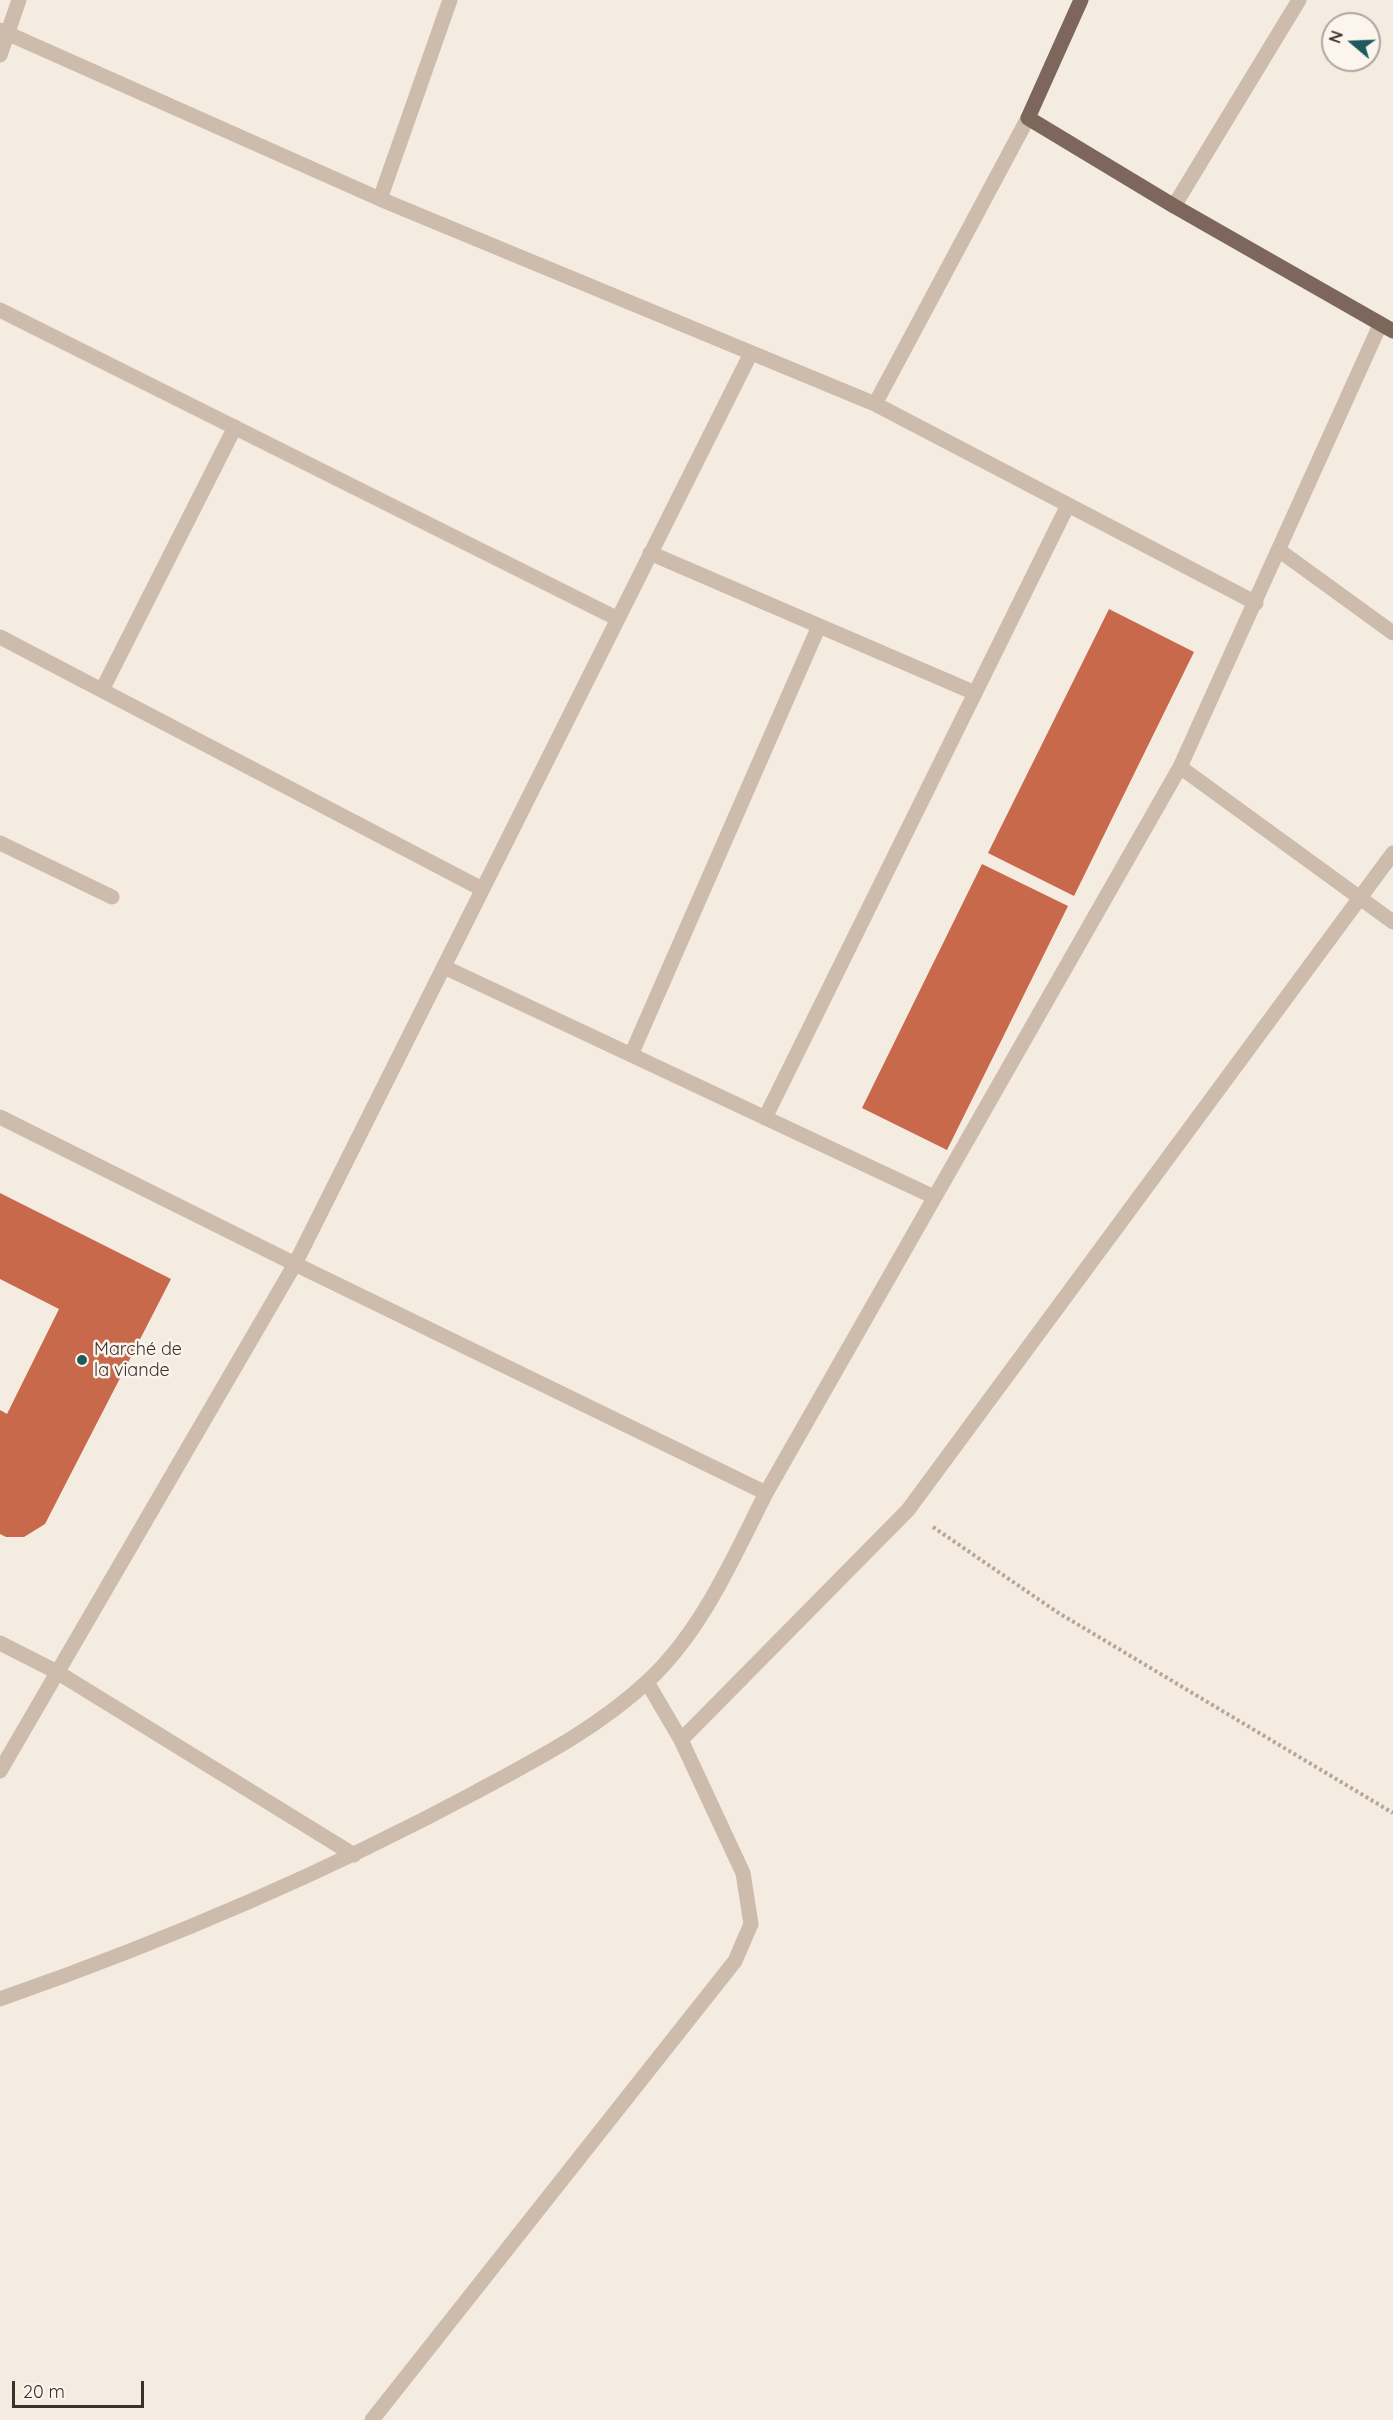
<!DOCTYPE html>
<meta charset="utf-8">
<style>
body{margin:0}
#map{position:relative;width:1393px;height:2420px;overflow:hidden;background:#f4ebe1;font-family:Quicksand,sans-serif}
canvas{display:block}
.north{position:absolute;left:1321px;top:12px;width:60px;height:60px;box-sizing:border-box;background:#fbf5ee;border:2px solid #aea6a0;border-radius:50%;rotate:289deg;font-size:16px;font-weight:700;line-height:24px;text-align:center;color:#3b302b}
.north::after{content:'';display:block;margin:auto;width:21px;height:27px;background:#1f5a5e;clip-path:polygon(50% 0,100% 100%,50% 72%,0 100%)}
.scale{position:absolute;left:12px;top:2381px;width:132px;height:27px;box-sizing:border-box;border:3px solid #3b302b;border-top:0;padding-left:8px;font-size:18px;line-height:21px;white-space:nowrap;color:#3b302b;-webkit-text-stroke:4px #fbf5ee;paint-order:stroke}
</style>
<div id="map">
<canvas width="1393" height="2420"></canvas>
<div class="north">N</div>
<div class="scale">20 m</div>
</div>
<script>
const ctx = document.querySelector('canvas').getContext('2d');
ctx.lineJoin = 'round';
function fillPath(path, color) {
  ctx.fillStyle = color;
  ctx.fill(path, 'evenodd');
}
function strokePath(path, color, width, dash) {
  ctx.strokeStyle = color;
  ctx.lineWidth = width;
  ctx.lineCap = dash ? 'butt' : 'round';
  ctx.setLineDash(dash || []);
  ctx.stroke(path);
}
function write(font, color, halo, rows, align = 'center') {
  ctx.font = font + ' Quicksand,sans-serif';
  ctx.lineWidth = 5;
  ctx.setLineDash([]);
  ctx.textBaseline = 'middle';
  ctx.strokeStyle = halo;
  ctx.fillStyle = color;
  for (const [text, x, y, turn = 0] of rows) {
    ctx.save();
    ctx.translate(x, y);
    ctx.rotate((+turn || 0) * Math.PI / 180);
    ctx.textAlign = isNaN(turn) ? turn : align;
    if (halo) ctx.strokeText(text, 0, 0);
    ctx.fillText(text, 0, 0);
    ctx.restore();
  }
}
fillPath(new Path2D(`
 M 1109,609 L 1194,652 L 1074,896 L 988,853 Z
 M 982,864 L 1068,906 L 947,1150 L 862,1108 Z
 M 0,1193 L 171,1279 L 45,1524 L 24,1537 L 6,1537 L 0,1534 L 0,1410 L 7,1414 L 59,1309 L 0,1279 Z`), '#c8694b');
strokePath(new Path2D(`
 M 933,1527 L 1057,1612 L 1393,1813`), '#b9a596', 4, [3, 3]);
strokePath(new Path2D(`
 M 450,0 L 380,199 L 875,404 L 1028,118
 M 0,30 L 380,199
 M 0,55 L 19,0
 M 1174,206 L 1299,0
 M 0,310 L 618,619
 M 875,404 L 1256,603
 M 1280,551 L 1393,633
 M 650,553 L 975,693
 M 0,637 L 482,889
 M 102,690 L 235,427
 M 1180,767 L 1393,922
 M 0,843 L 112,897
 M 444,967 L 934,1197
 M 631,1055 L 819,626
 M 0,1117 L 295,1264 L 766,1493
 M 765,1118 L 1068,505
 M 0,1643 L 57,1672 L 354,1855
 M 681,1740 L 908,1510 L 1393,853
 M 0,1771 L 295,1264 L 751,353
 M 0,1999 C 163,1942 323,1874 476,1792 C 535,1760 598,1728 648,1681 C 702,1631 733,1558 766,1493 L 1180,767 L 1380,325
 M 372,2420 L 735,1961 L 751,1924 L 743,1873 L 681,1740 L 647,1682`), '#cdbbac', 15);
strokePath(new Path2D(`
 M 1081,0 L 1028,118 L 1174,206 L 1393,331`), '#7d675c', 15);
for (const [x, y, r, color] of [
 [82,1360,6,"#1f5a5e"]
]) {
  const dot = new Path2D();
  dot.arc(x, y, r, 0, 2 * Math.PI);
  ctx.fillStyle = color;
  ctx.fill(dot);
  strokePath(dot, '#fbf5ee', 2);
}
write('18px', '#3b302b', '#fbf5ee', [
 ["Marché de",94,1350],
 ["la viande",94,1371]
], 'left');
</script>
